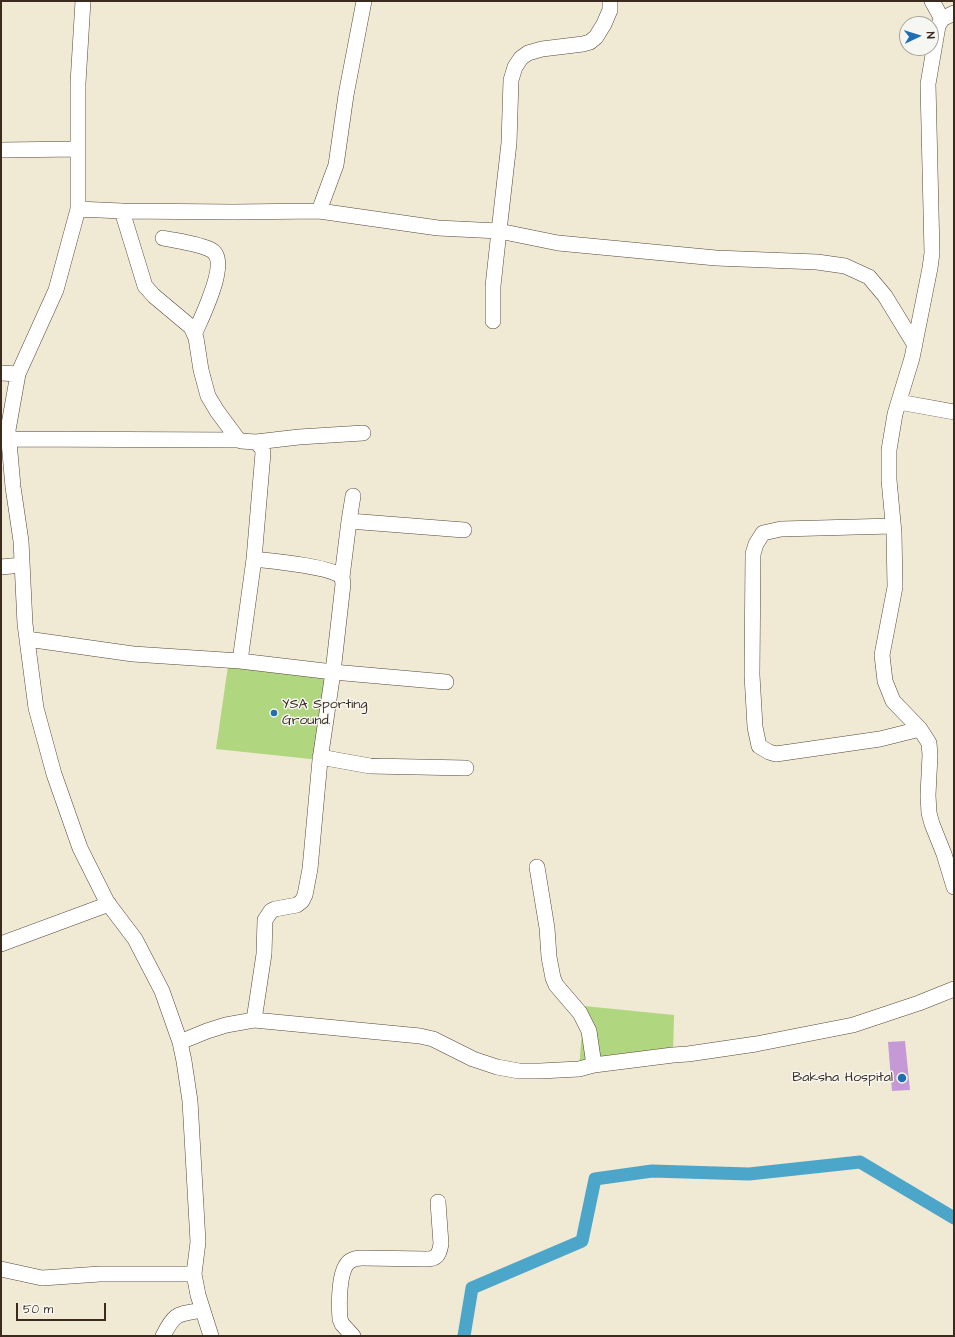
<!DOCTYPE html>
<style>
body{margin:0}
#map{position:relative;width:955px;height:1337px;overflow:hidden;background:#f0e9d4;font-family:"Architects Daughter",sans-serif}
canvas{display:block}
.frame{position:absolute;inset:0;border:2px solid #3b2a1e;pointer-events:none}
.north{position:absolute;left:899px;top:16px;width:40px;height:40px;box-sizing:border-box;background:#f6f6f2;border:1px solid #aba49d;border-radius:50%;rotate:86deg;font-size:11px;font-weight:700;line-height:16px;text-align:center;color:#3b2a1e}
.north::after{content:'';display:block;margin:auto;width:14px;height:18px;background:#1f6fb2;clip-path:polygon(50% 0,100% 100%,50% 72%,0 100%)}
.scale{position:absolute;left:16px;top:1303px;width:90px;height:18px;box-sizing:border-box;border:2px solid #3b2a1e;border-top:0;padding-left:5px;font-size:12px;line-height:14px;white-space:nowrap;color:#3b2a1e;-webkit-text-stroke:3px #f6f6f2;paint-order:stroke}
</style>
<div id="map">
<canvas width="955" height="1337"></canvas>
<div class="frame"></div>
<div class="north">N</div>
<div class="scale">50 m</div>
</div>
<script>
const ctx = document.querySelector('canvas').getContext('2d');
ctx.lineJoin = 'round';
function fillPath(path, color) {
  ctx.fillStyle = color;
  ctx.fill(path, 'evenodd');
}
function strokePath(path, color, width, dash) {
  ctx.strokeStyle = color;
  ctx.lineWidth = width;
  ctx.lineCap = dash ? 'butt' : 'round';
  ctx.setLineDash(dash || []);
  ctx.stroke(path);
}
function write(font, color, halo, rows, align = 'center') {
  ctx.font = font + ' "Architects Daughter",sans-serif';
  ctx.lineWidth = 3;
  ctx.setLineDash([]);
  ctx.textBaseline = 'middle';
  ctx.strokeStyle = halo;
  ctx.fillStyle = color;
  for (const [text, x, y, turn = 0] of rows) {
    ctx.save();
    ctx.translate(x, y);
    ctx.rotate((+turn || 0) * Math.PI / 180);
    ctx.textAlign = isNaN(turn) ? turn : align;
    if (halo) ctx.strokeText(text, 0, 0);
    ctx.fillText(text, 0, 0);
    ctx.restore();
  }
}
fillPath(new Path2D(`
 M 228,666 L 332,678 L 320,760 L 216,749 Z
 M 584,1006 L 674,1015 L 673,1055 L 579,1069 Z`), '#b0d67f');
strokePath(new Path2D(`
 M 464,1336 L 472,1288 L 582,1241 L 595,1179 L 652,1171 L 749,1174 L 860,1162 L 954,1218`), '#4ba6c9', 13);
fillPath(new Path2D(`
 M 905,1041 L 910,1090 L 892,1091 L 888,1042 Z`), '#c599d6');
const minor = new Path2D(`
 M 83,1 L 78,83 L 78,209 L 56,290 L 18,374 L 8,430 L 13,487 L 21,541 L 25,624 L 36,708 L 54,774 L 80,848 L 107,902 L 135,939 L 162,991 L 180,1042
 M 610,1 L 610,10 L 604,24 L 596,37 L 590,42 L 583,44 L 542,49 L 528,53 L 521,58 L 515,67 L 511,80 L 509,143 L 499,231 L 558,243 L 716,258 L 817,262 L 845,266 L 869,277 L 885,296 L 915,345
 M 932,1 L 942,19
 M 954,13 L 942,19 L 938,26 L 928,84 L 932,253 L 930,268 L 912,358 L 895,414 L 889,450 L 889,480 L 894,533 L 895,587 L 882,655 L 885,681 L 893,701 L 920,729 L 929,743 L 930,755 L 928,795 L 929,813 L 932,824 L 944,854 L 954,887
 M 1,150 L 78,149
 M 78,209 L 122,211 L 145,286 L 154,296 L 191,327 L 196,338 L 201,370 L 208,396 L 217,411 L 237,438 L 241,441 L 256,442 L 262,448 L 263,453 L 254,559 C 272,561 330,566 342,577 L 343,584 L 333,672 L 446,682
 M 122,211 L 233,212 L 319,211 L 438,228 L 499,231 L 493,286 L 493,321
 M 319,211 L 336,165 L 346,95 L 364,1
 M 163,238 C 177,241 200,244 211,250 C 231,260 201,318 195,333
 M 1,373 L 18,374
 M 899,402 L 954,412
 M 9,439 L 238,440
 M 256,442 L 299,437 L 363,433
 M 349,521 L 464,530
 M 893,526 L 781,529 L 763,533 L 756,544 L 753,554 L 752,675 L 755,727 L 759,746 L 769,752 L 776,754 L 880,739 L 920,729
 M 1,567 L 22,565
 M 342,577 L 349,521 L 353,496
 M 27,639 L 133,654 L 240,661 L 333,672 L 320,760 L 310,869 L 305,895 L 302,901 L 297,905 L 275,909 L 271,911 L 265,920 L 264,954 L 254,1020
 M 240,661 L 254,559
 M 320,757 L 370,766 L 466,768
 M 537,867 L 547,928 L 549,957 L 553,978 L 556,985 L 580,1013 L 589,1031 L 594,1065
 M 1,944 L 109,904
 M 1,1269 L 42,1278 L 100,1274 L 194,1274
 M 163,1336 C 175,1312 177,1315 202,1310
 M 211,1336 L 198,1295 L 194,1274 L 198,1242 L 190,1101 L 184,1061 L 180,1042 L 207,1031 L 226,1025 L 254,1020 L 420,1036 L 433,1039 L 473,1059 L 497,1067 L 519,1071 L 540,1071 L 579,1069 L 594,1065 L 673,1055 L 688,1054 L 756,1044 L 853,1025 L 919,1003 L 954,989
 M 353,1336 L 342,1324 L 340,1319 C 339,1306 338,1269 350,1261 C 353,1259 358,1258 362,1258 L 426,1259 C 437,1259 439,1255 441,1244 L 438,1202`);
strokePath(minor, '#564739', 16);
strokePath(minor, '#fff', 15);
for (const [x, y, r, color] of [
 [274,713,4,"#1f6fb2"],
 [902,1078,5,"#1f6fb2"]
]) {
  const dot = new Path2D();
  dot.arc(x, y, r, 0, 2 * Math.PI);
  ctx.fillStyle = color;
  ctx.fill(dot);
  strokePath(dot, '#f6f6f2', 1.5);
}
write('14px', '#3b2a1e', '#f6f6f2', [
 ["YSA Sporting",282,705],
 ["Ground.",282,721],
 ["Baksha Hospital",893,1078,"right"]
], 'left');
</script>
